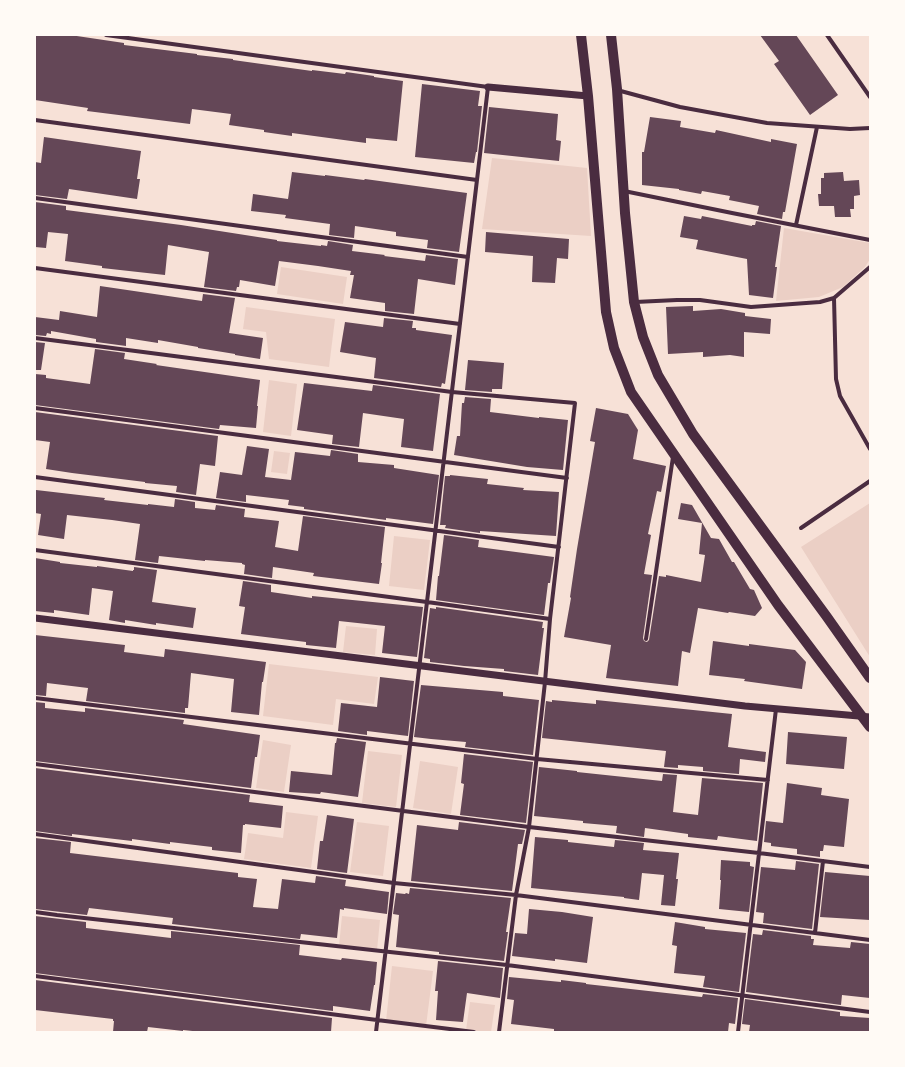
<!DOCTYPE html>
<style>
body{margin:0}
#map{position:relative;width:905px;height:1067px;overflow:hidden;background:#f7e1d7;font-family:"Playfair Display",serif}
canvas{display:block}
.frame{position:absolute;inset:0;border:36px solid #fffaf5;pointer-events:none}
</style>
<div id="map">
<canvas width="905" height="1067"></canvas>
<div class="frame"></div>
</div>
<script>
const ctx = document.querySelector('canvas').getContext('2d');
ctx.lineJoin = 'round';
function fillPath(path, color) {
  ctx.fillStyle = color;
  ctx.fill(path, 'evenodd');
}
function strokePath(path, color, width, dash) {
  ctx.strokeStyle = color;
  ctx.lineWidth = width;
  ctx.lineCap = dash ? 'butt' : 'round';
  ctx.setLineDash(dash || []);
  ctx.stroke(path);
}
fillPath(new Path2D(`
 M 492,158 L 587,168 L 591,236 L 482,229 Z
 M 784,228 L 870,243 L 870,259 L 865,267 L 843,287 L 819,297 L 776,301 Z
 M 281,267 L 347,277 L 343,304 L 277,294 Z
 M 246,307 L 335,319 L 329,367 L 269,359 L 266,332 L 243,329 Z
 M 269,380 L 297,384 L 291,436 L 263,432 Z
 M 274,451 L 290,453 L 287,474 L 271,472 Z
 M 870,503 L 870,657 L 801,547 Z
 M 394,536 L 430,540 L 424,590 L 389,586 Z
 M 346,626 L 377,629 L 375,655 L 343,652 Z
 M 269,664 L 378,677 L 374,704 L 336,699 L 333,725 L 263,716 Z
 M 263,740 L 291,745 L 284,792 L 256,788 Z
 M 368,751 L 402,755 L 396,807 L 362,803 Z
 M 420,761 L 458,767 L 451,814 L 413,808 Z
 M 286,812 L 318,816 L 311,868 L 244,859 L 248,833 L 283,838 Z
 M 357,822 L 389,826 L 383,876 L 350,872 Z
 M 342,916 L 380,920 L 377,950 L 339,946 Z
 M 392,966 L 433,971 L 426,1026 L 386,1021 Z
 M 470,1002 L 495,1005 L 491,1032 L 478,1032 L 466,1030 Z`), '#ebcfc5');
fillPath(new Path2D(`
 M 35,35 L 70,35 L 124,43 L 124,45 L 197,54 L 197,55 L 233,59 L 233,60 L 312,71 L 312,70 L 345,74 L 346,72 L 374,76 L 374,77 L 403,81 L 397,141 L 366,138 L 366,143 L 292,133 L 292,136 L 264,132 L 264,130 L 229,125 L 231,114 L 192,109 L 190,124 L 87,111 L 88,108 L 35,100 Z
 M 760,35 L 796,35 L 838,95 L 810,115 L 774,64 L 779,61 Z
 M 422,84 L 480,91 L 478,106 L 482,106 L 477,152 L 476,152 L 474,163 L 415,157 Z
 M 489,107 L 558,114 L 556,140 L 561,141 L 559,161 L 484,153 Z
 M 650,117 L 681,121 L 680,127 L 715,133 L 716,130 L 771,142 L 771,139 L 797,144 L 785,212 L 783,212 L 782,219 L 757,214 L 759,206 L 729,200 L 730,196 L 702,191 L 701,194 L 679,190 L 679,189 L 642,185 L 642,152 L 644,152 Z
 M 44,137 L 141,151 L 137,179 L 140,179 L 137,199 L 69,189 L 67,199 L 35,195 L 35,162 L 41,163 Z
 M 292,172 L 325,176 L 325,175 L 364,180 L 365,179 L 467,193 L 459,252 L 427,248 L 428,240 L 396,236 L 396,232 L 355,226 L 354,238 L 329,235 L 330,224 L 285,218 L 286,215 L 251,211 L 253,194 L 288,199 Z
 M 843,172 L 844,181 L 859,180 L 860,195 L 854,196 L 854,209 L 850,209 L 851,217 L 835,217 L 834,206 L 819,206 L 818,194 L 821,194 L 821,178 L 824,178 L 824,173 Z
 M 35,202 L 66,206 L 66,210 L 181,225 L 277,240 L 277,241 L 321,246 L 321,245 L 327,246 L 328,241 L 353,245 L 352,251 L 385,255 L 384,256 L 425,261 L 426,255 L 458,259 L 455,285 L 418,279 L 414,314 L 385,311 L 385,303 L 350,298 L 354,275 L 350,275 L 351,271 L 318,266 L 279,261 L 275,286 L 240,280 L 239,287 L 237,287 L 236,291 L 204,287 L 209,252 L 168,245 L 165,275 L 102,268 L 102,266 L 65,261 L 68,234 L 48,232 L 46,248 L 35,247 Z
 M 684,216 L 701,219 L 702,216 L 752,226 L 752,225 L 755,225 L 756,221 L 781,226 L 775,267 L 777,267 L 773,298 L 749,295 L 747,259 L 696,249 L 698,240 L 680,237 Z
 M 486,232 L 569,239 L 568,259 L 557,258 L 555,283 L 532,282 L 533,256 L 485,252 Z
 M 100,286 L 202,301 L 203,294 L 235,298 L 229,333 L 263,338 L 260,359 L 235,355 L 235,354 L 198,348 L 198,347 L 158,340 L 158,343 L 126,338 L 126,346 L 96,342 L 96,339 L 51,331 L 51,334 L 47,333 L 46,336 L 35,335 L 35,317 L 59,320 L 60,311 L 97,317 Z
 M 693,306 L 693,311 L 721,309 L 745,313 L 745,316 L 771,319 L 770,334 L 744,332 L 744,357 L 730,355 L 703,357 L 703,352 L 668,354 L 666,307 Z
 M 384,318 L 413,321 L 412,328 L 416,328 L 416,330 L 452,335 L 445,384 L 442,383 L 441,387 L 374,378 L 376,358 L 340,352 L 345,322 L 383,327 Z
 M 35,342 L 45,343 L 41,370 L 35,370 Z
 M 95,349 L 125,353 L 124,359 L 157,364 L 156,365 L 260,380 L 257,406 L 258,406 L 256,428 L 220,425 L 219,429 L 35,405 L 35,374 L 46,375 L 46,378 L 90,384 Z
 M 468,360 L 504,363 L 502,389 L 492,389 L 492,392 L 465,390 Z
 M 304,383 L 372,391 L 373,385 L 440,394 L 433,451 L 401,447 L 404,419 L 363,413 L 359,447 L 332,444 L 333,435 L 297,430 Z
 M 465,397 L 491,399 L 490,412 L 539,418 L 539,417 L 568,420 L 563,470 L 527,467 L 454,455 L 457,436 L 460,436 L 462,403 L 464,403 Z
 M 596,408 L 628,414 L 638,430 L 633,459 L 666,466 L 661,492 L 657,491 L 648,534 L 651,535 L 644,574 L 652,575 L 643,638 L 644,641 L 647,642 L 649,640 L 659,576 L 666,577 L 666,575 L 701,582 L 705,555 L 699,554 L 702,523 L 678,519 L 681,503 L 692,505 L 711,538 L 719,539 L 732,562 L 734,562 L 750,589 L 754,590 L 762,608 L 755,616 L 729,612 L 728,613 L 698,608 L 690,653 L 682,651 L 678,686 L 606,678 L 611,645 L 564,637 L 571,598 L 570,597 L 577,549 L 595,442 L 590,441 Z
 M 35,412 L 218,436 L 215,466 L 200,464 L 196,495 L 176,492 L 177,486 L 145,483 L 145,482 L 72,473 L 46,469 L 50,442 L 35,440 Z
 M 247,446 L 269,449 L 265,477 L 291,480 L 295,452 L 330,456 L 331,450 L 358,454 L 358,462 L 394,465 L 394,468 L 439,475 L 433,524 L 386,518 L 386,520 L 304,509 L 304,507 L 288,505 L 289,500 L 246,495 L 246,502 L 216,498 L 220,472 L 242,475 Z
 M 450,475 L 488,479 L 487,484 L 524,488 L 523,490 L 559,492 L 556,536 L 480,531 L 480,533 L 445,528 L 446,525 L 440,525 L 445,476 L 450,476 Z
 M 36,490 L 105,498 L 104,500 L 148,505 L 148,504 L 174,507 L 175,499 L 195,502 L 195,508 L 215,510 L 216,505 L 245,509 L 244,517 L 279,521 L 275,547 L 298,551 L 303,516 L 385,527 L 381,563 L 382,563 L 379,584 L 313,576 L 314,573 L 273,567 L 272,578 L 244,574 L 245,565 L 242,564 L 242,563 L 205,560 L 205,561 L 159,556 L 158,563 L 135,560 L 140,524 L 112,520 L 67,515 L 64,539 L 38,535 L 41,514 L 35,513 Z
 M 444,535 L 479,540 L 478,547 L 554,557 L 550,583 L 548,583 L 544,615 L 436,600 L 438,576 L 439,576 Z
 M 35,558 L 60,562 L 60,563 L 97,567 L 97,566 L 133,571 L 133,570 L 134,570 L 134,567 L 157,570 L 152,602 L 196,608 L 193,628 L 156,623 L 156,625 L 125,620 L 125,623 L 109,620 L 113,591 L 92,588 L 89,615 L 54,610 L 54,613 L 35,611 Z
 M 243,581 L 271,585 L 271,592 L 312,598 L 312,596 L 423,607 L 417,657 L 382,653 L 385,626 L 339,621 L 336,648 L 306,645 L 306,642 L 241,634 L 245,607 L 239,606 Z
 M 436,607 L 543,622 L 542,628 L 544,628 L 538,675 L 504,671 L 504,669 L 464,666 L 430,662 L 430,659 L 424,658 L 430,608 L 436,609 Z
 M 35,635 L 125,645 L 124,652 L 164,657 L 165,649 L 266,662 L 263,682 L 262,682 L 259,715 L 231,712 L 234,679 L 191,673 L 188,708 L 185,708 L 185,713 L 86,701 L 88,688 L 47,683 L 46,696 L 35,695 Z
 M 713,641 L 749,646 L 749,644 L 795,650 L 806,662 L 802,689 L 744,681 L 745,679 L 709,675 Z
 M 380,677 L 414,681 L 408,736 L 367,731 L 367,735 L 338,731 L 341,703 L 377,707 Z
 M 421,685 L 503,692 L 503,696 L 539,700 L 533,755 L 465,747 L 466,742 L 431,739 L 414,737 Z
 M 552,700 L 596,704 L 596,700 L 732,714 L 728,747 L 766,752 L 765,762 L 740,759 L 739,774 L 703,771 L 703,767 L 678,765 L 678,768 L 664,767 L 666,751 L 542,738 L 546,701 L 552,702 Z
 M 35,702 L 45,703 L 45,708 L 85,712 L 85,708 L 184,720 L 183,724 L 260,735 L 257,757 L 255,757 L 251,788 L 35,761 Z
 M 788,732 L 847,737 L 844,769 L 786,764 Z
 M 337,738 L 366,742 L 358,797 L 321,792 L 320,794 L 289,792 L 291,771 L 332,775 L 335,743 L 336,743 Z
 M 464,754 L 533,762 L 526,823 L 460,815 L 464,784 L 461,783 Z
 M 539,767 L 577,771 L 577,772 L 662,781 L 663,774 L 677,775 L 673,812 L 698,815 L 702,778 L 763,783 L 757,841 L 718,836 L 717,840 L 688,837 L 688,834 L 645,828 L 644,837 L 616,833 L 617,826 L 583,823 L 583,821 L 534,816 Z
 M 35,768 L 250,795 L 249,802 L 283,806 L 281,828 L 245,824 L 245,825 L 243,825 L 241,853 L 212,850 L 212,847 L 170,842 L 170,844 L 132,839 L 132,841 L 72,834 L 72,836 L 35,831 Z
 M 787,783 L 822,788 L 821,795 L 849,799 L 844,847 L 824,845 L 823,851 L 820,851 L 820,857 L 797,854 L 797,849 L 771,846 L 771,843 L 764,842 L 766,821 L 783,823 Z
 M 327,815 L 354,819 L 347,873 L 317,869 L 320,841 L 323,841 Z
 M 459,822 L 525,830 L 522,844 L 518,844 L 512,891 L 411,881 L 417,825 L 458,830 Z
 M 535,837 L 568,840 L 568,842 L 614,847 L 615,840 L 644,843 L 643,850 L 679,853 L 676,879 L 678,879 L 675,906 L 661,905 L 664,875 L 642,873 L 639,900 L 624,898 L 624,897 L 531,888 Z
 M 35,838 L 71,842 L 70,853 L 238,873 L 238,877 L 257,879 L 253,907 L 278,909 L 282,879 L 315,883 L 316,876 L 346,880 L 345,886 L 389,892 L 387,914 L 344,908 L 344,910 L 340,909 L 337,938 L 301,934 L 300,939 L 172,924 L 173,918 L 89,908 L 87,915 L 35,909 Z
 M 721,860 L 750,862 L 750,866 L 754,867 L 749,912 L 719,909 L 721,880 L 720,880 Z
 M 796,861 L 819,864 L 812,929 L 763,923 L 764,913 L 756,912 L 761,867 L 795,870 Z
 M 825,872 L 870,876 L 870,920 L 820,917 Z
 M 410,888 L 511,898 L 506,932 L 508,932 L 504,961 L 439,954 L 439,952 L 396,947 L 399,915 L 393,914 L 396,893 L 405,894 L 406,893 L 409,894 Z
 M 529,909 L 562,912 L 593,917 L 587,963 L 555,959 L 555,961 L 512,956 L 515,933 L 527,934 Z
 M 35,916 L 86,922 L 86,928 L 171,938 L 171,931 L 300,945 L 299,955 L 341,960 L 342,958 L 377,962 L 375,985 L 374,985 L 370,1011 L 333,1006 L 333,1011 L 35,973 Z
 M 675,922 L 705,927 L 705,929 L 746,933 L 739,992 L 703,987 L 705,976 L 674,973 L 677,946 L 672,945 Z
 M 763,930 L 811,936 L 811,939 L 814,939 L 813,945 L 850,948 L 851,942 L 870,944 L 870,998 L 842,995 L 841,1005 L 746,992 L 753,934 L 762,935 Z
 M 438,961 L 503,968 L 500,998 L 467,993 L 463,1022 L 436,1020 L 438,991 L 435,991 Z
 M 509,977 L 561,982 L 561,980 L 586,983 L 586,984 L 702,997 L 703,994 L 738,998 L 735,1024 L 729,1023 L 728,1032 L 564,1032 L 554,1031 L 554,1029 L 511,1024 L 514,1000 L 507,999 Z
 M 35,980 L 332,1018 L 331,1032 L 202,1032 L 183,1030 L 183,1031 L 148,1027 L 147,1032 L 113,1032 L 114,1021 L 113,1021 L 113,1019 L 35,1010 Z
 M 745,999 L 840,1012 L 840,1016 L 870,1018 L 870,1032 L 749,1032 L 750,1025 L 742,1024 Z`), '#644757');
strokePath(new Path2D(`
 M 106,35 L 488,87 L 376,1032
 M 827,35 L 870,97
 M 617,90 L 680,107 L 767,123 L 850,129 L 870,128
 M 35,120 L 477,180
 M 624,191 L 732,213 L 870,240
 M 35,198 L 468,257
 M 796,225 L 817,127
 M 35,268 L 460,324
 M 834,298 L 836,379 L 840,396 L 870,449
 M 635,302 L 677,300 L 700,300 L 751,307 L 820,302 L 834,298 L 870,267
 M 35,338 L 452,392 L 575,403 L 550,619 L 545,682 L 529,827 L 516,895 L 499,1032
 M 35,408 L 567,478
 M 35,477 L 559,547
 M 801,528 L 870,481
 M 35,550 L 427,602 L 550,619
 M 646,639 L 673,457
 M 35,698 L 537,759 L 768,780
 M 35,764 L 529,827 L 759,853 L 870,867
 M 35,834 L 394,883 L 516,895 L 870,940
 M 35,912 L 57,915 L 507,965 L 870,1012
 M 815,933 L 823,861
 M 35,976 L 377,1020 L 474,1032
 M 738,1032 L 776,709`), '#4a2c40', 4);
strokePath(new Path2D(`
 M 488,87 L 588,96
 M 35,618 L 745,706 L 870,717`), '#4a2c40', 7);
strokePath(new Path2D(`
 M 581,35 L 588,96 L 606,312 L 614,348 L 631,392 L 778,605 L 870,727
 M 611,35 L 617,89 L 625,213 L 634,302 L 643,337 L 658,375 L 693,434 L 827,617 L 870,678`), '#4a2c40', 10);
</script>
